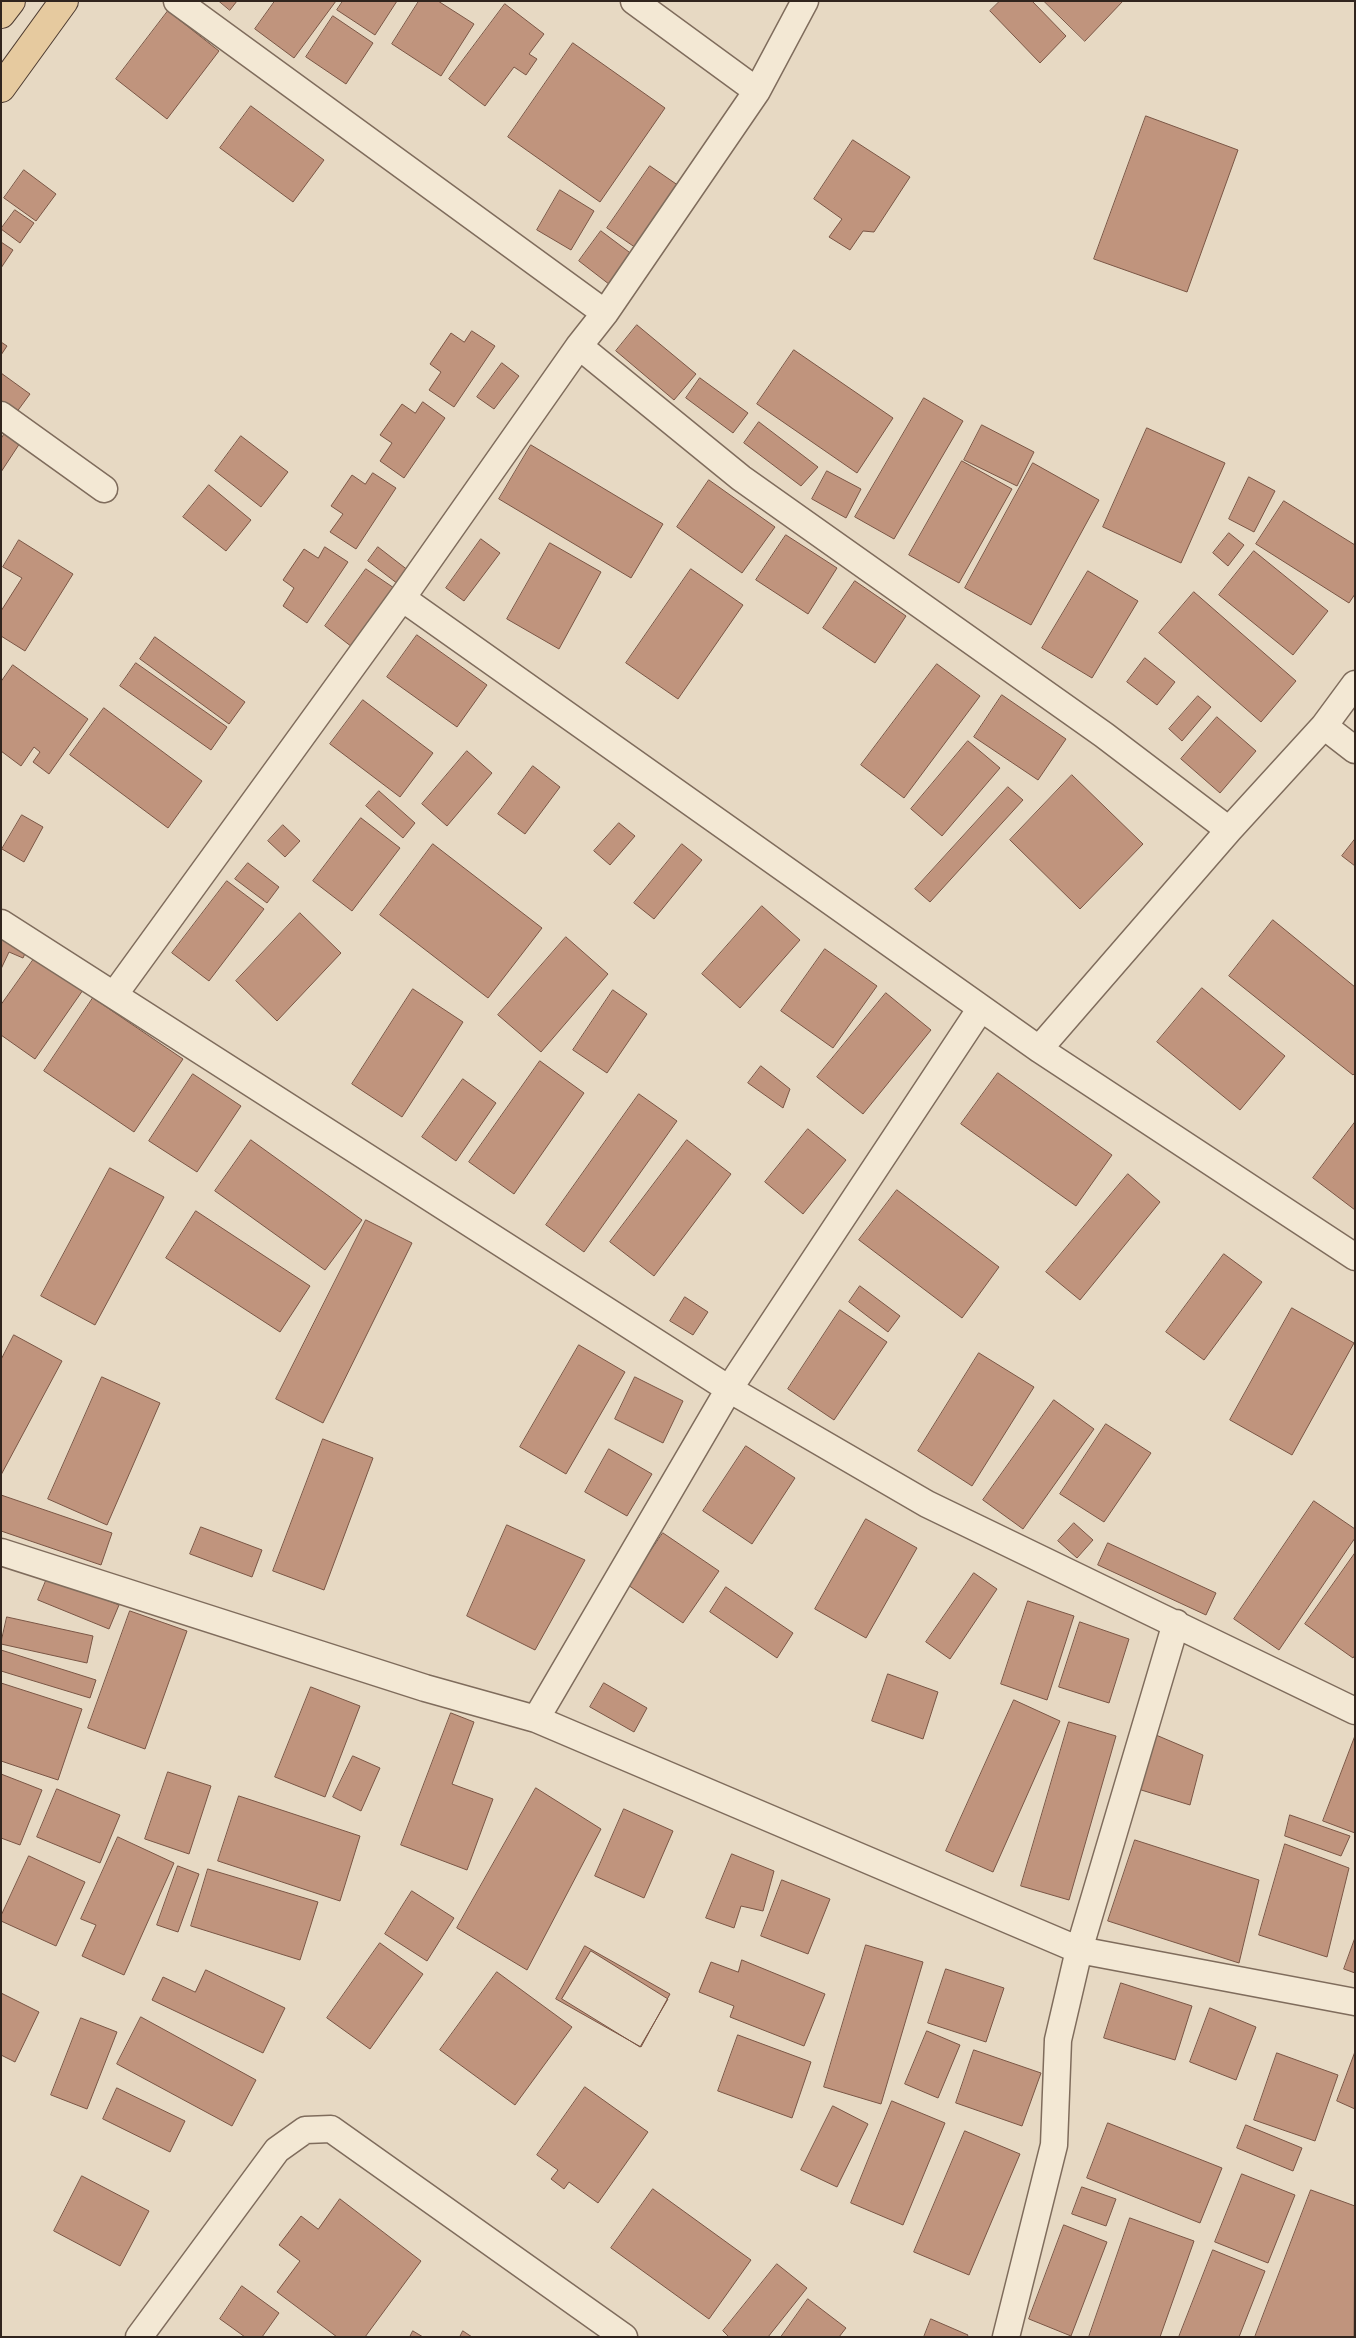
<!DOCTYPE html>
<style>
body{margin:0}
#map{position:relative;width:1356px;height:2338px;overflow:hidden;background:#e7d9c3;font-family:"Times New Roman",serif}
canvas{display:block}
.frame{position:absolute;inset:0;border:2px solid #31251e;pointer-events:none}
</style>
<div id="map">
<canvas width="1356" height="2338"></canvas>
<div class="frame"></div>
</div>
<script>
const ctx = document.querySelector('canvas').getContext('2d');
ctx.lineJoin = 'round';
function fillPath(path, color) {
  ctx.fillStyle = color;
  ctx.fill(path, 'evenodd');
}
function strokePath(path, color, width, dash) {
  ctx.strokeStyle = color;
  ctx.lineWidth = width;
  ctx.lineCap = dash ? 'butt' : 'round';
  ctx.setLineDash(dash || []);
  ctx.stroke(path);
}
const building = new Path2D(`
 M 219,1 L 237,1 L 230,10 Z
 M 275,1 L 336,1 L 294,58 L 255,29 Z
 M 343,1 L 397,1 L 375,35 L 337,10 Z
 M 419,1 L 438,1 L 474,24 L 441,76 L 392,44 Z
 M 1000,1 L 1032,1 L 1066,36 L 1040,63 L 990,11 Z
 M 1044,1 L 1123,1 L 1085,41 Z
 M 505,4 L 544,34 L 529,54 L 537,59 L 526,75 L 514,67 L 485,106 L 449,79 Z
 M 168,11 L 219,51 L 167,119 L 116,79 Z
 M 333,16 L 373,43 L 346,84 L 306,57 Z
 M 573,43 L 665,108 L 600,202 L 508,137 Z
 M 251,106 L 324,160 L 293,202 L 220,148 Z
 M 1146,116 L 1238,150 L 1187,292 L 1094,259 Z
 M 853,140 L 910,177 L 874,232 L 863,231 L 850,250 L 829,237 L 842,219 L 814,199 Z
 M 650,166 L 682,188 L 639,250 L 607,228 Z
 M 24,170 L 56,194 L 36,221 L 4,198 Z
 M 560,190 L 594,211 L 571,250 L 537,230 Z
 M 15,210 L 34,223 L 20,243 L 1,229 Z
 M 601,231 L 637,258 L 614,288 L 579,261 Z
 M 1,242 L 13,250 L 1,268 Z
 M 637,325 L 696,374 L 674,400 L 616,351 Z
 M 472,331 L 495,346 L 454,407 L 429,390 L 441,372 L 430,364 L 451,333 L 464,342 Z
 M 1,342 L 7,346 L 1,355 Z
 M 794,350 L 893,418 L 857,473 L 757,404 Z
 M 502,363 L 519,376 L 494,409 L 477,397 Z
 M 1,373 L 30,394 L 16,413 L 1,402 Z
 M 700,378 L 748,413 L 733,433 L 686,398 Z
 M 924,398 L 963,421 L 894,539 L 855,517 Z
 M 423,402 L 445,418 L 404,478 L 380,461 L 392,443 L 380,435 L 402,404 L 415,413 Z
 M 759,422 L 818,467 L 801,486 L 744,443 Z
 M 982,425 L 1034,452 L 1017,486 L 964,460 Z
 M 1147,428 L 1225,463 L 1181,563 L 1103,527 Z
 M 5,433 L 20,443 L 1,472 L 1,439 Z
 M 241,436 L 288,472 L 261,507 L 215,471 Z
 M 531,445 L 663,524 L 631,578 L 499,499 Z
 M 962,461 L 1012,489 L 959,583 L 909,555 Z
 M 1033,463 L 1099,500 L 1031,625 L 965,588 Z
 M 827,471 L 861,489 L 846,518 L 812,499 Z
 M 373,473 L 396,488 L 356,549 L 330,532 L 343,514 L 331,506 L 352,475 L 365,484 Z
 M 1249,477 L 1275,491 L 1254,532 L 1229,519 Z
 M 709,480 L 775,527 L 742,573 L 677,527 Z
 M 209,485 L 251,520 L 226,551 L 183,517 Z
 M 1284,501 L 1355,545 L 1355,594 L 1349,603 L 1256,544 Z
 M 1229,533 L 1244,545 L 1228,566 L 1213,553 Z
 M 786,535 L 837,568 L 808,614 L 756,580 Z
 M 481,539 L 500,553 L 464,601 L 446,588 Z
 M 19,540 L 73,574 L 25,651 L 1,636 L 1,611 L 22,578 L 3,567 Z
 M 550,543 L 601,572 L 559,649 L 507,619 Z
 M 325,547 L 348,562 L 307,623 L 283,606 L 294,588 L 283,580 L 304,549 L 318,558 Z
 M 378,547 L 409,571 L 398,584 L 368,561 Z
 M 1254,551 L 1328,611 L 1293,655 L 1219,595 Z
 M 366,569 L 394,588 L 352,647 L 325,626 Z
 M 691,569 L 743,605 L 678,699 L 626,663 Z
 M 1088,571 L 1138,601 L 1092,678 L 1042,648 Z
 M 855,581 L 906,616 L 875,663 L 823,628 Z
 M 1194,592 L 1296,681 L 1261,722 L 1159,633 Z
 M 417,635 L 487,685 L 457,727 L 387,677 Z
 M 155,637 L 245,702 L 229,724 L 140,659 Z
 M 1145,658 L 1175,682 L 1157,705 L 1127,682 Z
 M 136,663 L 227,727 L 211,750 L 120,686 Z
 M 937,664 L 980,696 L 904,798 L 861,765 Z
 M 13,665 L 88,719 L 49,774 L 33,762 L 40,752 L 34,747 L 21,766 L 1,751 L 1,682 Z
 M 1002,695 L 1066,739 L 1038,780 L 974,737 Z
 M 1198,696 L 1211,707 L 1182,741 L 1169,729 Z
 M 363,700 L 433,753 L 400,797 L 330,744 Z
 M 104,708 L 202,781 L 168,828 L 70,755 Z
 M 1217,717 L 1256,751 L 1220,793 L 1181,759 Z
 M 968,741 L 1000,768 L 942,836 L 911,809 Z
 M 467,751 L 492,773 L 447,826 L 422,804 Z
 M 533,766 L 560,787 L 525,834 L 498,814 Z
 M 1072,775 L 1143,844 L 1080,909 L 1010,840 Z
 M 1008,787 L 1023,800 L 930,902 L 915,889 Z
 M 379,791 L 415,823 L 403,838 L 366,806 Z
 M 22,815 L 43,827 L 24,862 L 2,849 Z
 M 361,818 L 400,848 L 352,911 L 313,881 Z
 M 619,823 L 635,836 L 610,865 L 594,851 Z
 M 283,825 L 300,841 L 285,857 L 268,841 Z
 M 1355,839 L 1355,866 L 1342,856 Z
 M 433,844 L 542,928 L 488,998 L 380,915 Z
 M 682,844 L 702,860 L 654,919 L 634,903 Z
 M 248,863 L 279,887 L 267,903 L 235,879 Z
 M 227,881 L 264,909 L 209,981 L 172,953 Z
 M 762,906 L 800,940 L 740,1008 L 702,974 Z
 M 300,913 L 341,953 L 277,1021 L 236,981 Z
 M 1273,920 L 1355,987 L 1355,1073 L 1353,1075 L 1229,976 Z
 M 1,929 L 30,943 L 23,958 L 9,952 L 1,969 Z
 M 566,937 L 608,974 L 541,1052 L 498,1015 Z
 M 825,949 L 877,986 L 833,1048 L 781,1011 Z
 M 36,956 L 83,990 L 35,1059 L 1,1035 L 1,1005 Z
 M 1202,988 L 1285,1056 L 1240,1110 L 1157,1042 Z
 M 413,989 L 463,1022 L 402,1117 L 352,1084 Z
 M 613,990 L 647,1014 L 607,1073 L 573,1050 Z
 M 886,993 L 931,1030 L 863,1114 L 817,1077 Z
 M 93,998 L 183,1059 L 134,1132 L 44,1071 Z
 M 540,1061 L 584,1093 L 514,1194 L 469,1162 Z
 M 761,1066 L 790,1089 L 783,1108 L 748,1083 Z
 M 998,1073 L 1112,1155 L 1076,1206 L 961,1124 Z
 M 193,1074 L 241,1106 L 197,1172 L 149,1141 Z
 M 463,1079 L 496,1103 L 456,1161 L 422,1137 Z
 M 639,1094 L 677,1121 L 584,1252 L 546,1225 Z
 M 1355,1122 L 1355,1210 L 1313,1178 Z
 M 808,1129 L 846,1160 L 803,1214 L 765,1182 Z
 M 251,1140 L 362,1220 L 325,1270 L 215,1191 Z
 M 687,1140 L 731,1174 L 654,1276 L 610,1242 Z
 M 110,1168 L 164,1197 L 95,1325 L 41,1296 Z
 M 1128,1174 L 1160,1202 L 1080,1300 L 1046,1272 Z
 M 897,1190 L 999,1267 L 962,1318 L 859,1240 Z
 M 196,1211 L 310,1286 L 280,1332 L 166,1258 Z
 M 366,1220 L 412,1243 L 323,1423 L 276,1399 Z
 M 1224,1254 L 1262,1282 L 1204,1360 L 1166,1332 Z
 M 860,1286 L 900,1316 L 888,1332 L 849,1302 Z
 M 685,1297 L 708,1312 L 693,1335 L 670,1321 Z
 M 1292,1308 L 1354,1343 L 1292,1455 L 1230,1420 Z
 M 840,1310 L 887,1342 L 834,1420 L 788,1389 Z
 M 14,1335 L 62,1361 L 1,1475 L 1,1360 Z
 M 579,1345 L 625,1372 L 566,1474 L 520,1447 Z
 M 979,1353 L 1034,1387 L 972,1486 L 918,1451 Z
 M 102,1377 L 160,1403 L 107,1525 L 48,1499 Z
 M 635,1377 L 683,1401 L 663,1443 L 615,1419 Z
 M 1054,1400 L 1094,1429 L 1023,1529 L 983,1500 Z
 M 1106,1424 L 1151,1453 L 1104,1522 L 1060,1494 Z
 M 323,1439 L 373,1458 L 324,1590 L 273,1571 Z
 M 746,1446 L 795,1478 L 752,1544 L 703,1511 Z
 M 609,1449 L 652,1474 L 627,1516 L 585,1492 Z
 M 1,1495 L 112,1533 L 101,1565 L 1,1531 Z
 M 1314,1501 L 1355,1529 L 1355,1538 L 1279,1650 L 1234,1619 Z
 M 866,1519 L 917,1548 L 866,1638 L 815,1609 Z
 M 1074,1523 L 1093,1540 L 1077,1558 L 1058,1541 Z
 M 507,1525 L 585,1560 L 535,1650 L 467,1616 Z
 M 201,1527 L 262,1550 L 252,1577 L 190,1554 Z
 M 663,1533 L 719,1571 L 683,1623 L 628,1585 Z
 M 1108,1543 L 1216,1593 L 1206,1615 L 1098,1565 Z
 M 1355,1553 L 1355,1655 L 1353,1658 L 1305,1624 Z
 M 974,1573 L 997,1589 L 950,1659 L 926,1642 Z
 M 48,1576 L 119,1605 L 109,1629 L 38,1600 Z
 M 726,1587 L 793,1633 L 777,1658 L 710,1612 Z
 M 1028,1601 L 1074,1616 L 1047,1700 L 1001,1684 Z
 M 130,1611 L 187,1631 L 145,1749 L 88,1728 Z
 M 7,1617 L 93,1636 L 87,1663 L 1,1644 Z
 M 1080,1622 L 1129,1639 L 1109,1703 L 1059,1687 Z
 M 1,1650 L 96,1680 L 90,1698 L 1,1671 Z
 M 888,1674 L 938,1692 L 923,1739 L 872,1721 Z
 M 1,1683 L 82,1709 L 58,1780 L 1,1761 Z
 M 604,1683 L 647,1708 L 634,1732 L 590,1707 Z
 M 311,1687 L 360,1706 L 325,1797 L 275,1777 Z
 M 1014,1700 L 1060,1721 L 993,1872 L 946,1851 Z
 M 451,1713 L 474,1722 L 452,1784 L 493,1799 L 467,1870 L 401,1845 Z
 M 1069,1722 L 1116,1736 L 1069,1900 L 1021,1886 Z
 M 1156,1735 L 1203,1755 L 1190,1805 L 1138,1789 Z
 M 1355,1736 L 1355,1833 L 1323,1821 Z
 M 353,1756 L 380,1768 L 361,1811 L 333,1797 Z
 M 168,1772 L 211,1786 L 189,1854 L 145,1839 Z
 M 1,1774 L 42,1790 L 20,1845 L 1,1838 Z
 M 536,1788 L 601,1829 L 527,1970 L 457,1928 Z
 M 57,1789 L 120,1815 L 100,1863 L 37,1837 Z
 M 239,1796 L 360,1836 L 340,1901 L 218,1861 Z
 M 624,1809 L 673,1831 L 644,1898 L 595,1876 Z
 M 1290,1815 L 1350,1836 L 1341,1856 L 1285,1836 Z
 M 118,1837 L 174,1863 L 124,1975 L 82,1956 L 96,1925 L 81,1919 Z
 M 1135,1840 L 1259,1880 L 1239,1963 L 1108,1921 Z
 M 1285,1844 L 1349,1868 L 1327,1957 L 1259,1935 Z
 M 732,1854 L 774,1871 L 763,1911 L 741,1906 L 734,1928 L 706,1918 Z
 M 29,1856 L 85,1882 L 56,1946 L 1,1921 L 1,1916 Z
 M 178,1866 L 199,1874 L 178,1932 L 157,1925 Z
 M 208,1869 L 318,1902 L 300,1960 L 191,1926 Z
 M 782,1880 L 830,1899 L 808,1954 L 761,1936 Z
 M 412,1891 L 454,1918 L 427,1961 L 385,1934 Z
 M 1355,1938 L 1355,1973 L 1344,1969 Z
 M 380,1943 L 423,1974 L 370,2049 L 327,2018 Z
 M 866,1945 L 923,1962 L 881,2104 L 824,2087 Z
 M 585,1946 L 670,1994 L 641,2047 L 556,1999 Z
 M 591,1951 L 668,1999 L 640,2047 L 562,1999 Z
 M 742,1960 L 825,1994 L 804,2046 L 730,2017 L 734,2006 L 699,1992 L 711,1962 L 738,1972 Z
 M 946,1969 L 1004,1988 L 986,2042 L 928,2023 Z
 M 206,1970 L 285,2008 L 263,2053 L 152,2000 L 163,1977 L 195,1992 Z
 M 497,1972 L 572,2027 L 515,2105 L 440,2050 Z
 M 1121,1983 L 1192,2006 L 1175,2060 L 1104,2038 Z
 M 1,1993 L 39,2012 L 15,2062 L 1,2055 Z
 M 1210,2008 L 1256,2027 L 1236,2080 L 1190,2062 Z
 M 141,2017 L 256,2080 L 232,2126 L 117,2064 Z
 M 81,2018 L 117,2032 L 87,2109 L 51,2095 Z
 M 927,2031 L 960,2045 L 938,2098 L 905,2084 Z
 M 738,2035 L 811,2062 L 792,2118 L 718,2091 Z
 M 974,2050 L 1041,2073 L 1022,2126 L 956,2103 Z
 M 1355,2052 L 1355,2109 L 1337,2101 Z
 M 1277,2053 L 1338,2075 L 1315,2141 L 1254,2120 Z
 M 585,2087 L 648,2132 L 598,2203 L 569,2182 L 564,2189 L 551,2179 L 558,2170 L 537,2155 Z
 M 117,2088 L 185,2121 L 170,2152 L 103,2119 Z
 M 892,2101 L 945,2123 L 903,2225 L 851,2203 Z
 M 833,2106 L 868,2124 L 837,2187 L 801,2170 Z
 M 1108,2123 L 1222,2168 L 1200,2223 L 1087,2178 Z
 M 1246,2125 L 1302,2148 L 1293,2171 L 1237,2148 Z
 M 965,2131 L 1020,2154 L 969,2275 L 914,2252 Z
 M 1242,2174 L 1295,2195 L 1268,2263 L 1215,2242 Z
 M 82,2176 L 149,2211 L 120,2266 L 54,2231 Z
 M 1082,2187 L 1116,2199 L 1106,2226 L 1072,2214 Z
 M 653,2189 L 751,2260 L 709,2319 L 611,2248 Z
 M 1311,2190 L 1355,2206 L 1354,2337 L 1255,2337 Z
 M 340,2199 L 421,2261 L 365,2337 L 337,2337 L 277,2292 L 300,2261 L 279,2245 L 301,2216 L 318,2229 Z
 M 1130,2218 L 1194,2241 L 1160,2337 L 1089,2337 Z
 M 1064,2225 L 1107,2242 L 1071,2336 L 1029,2319 Z
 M 1213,2250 L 1265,2271 L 1239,2337 L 1179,2337 Z
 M 777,2264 L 807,2288 L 768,2337 L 729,2337 L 723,2331 Z
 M 242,2286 L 279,2313 L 262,2337 L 245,2337 L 220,2319 Z
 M 808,2299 L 846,2328 L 839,2337 L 781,2337 Z
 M 931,2319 L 968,2335 L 967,2337 L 924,2337 Z
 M 413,2331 L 423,2337 L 410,2337 Z
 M 463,2331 L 472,2337 L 460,2337 Z`);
fillPath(building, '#c0947d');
strokePath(building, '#7a5645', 1);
const minor = new Path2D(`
 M 177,1 L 605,313
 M 634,1 L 757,91
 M 579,346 L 741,478 L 1104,735 L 1229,830
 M 1,415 L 104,489
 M 402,598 L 1039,1049 L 1355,1257
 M 1324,726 L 1355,750
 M 1,923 L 729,1389 L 927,1504 L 1355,1711
 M 114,995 L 402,598 L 579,346 L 605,313 L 757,91 L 805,1
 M 1039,1049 L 1229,830 L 1324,726 L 1355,684
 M 1,1552 L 425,1688 L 536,1719 L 1079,1950 L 1058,2040 L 1054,2145 L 1006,2337
 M 1176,1623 L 1079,1950 L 1355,2002
 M 536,1719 L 729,1389 L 981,1008
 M 139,2337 L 277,2150 L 305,2130 L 331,2129 L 624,2337`);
const primary = new Path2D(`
 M 1,14 L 11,1
 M 1,88 L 64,1`);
strokePath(minor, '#7f6c5c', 29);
strokePath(primary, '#4d3b30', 30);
strokePath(minor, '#f3e8d4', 26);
strokePath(primary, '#e6ca9f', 28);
</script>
